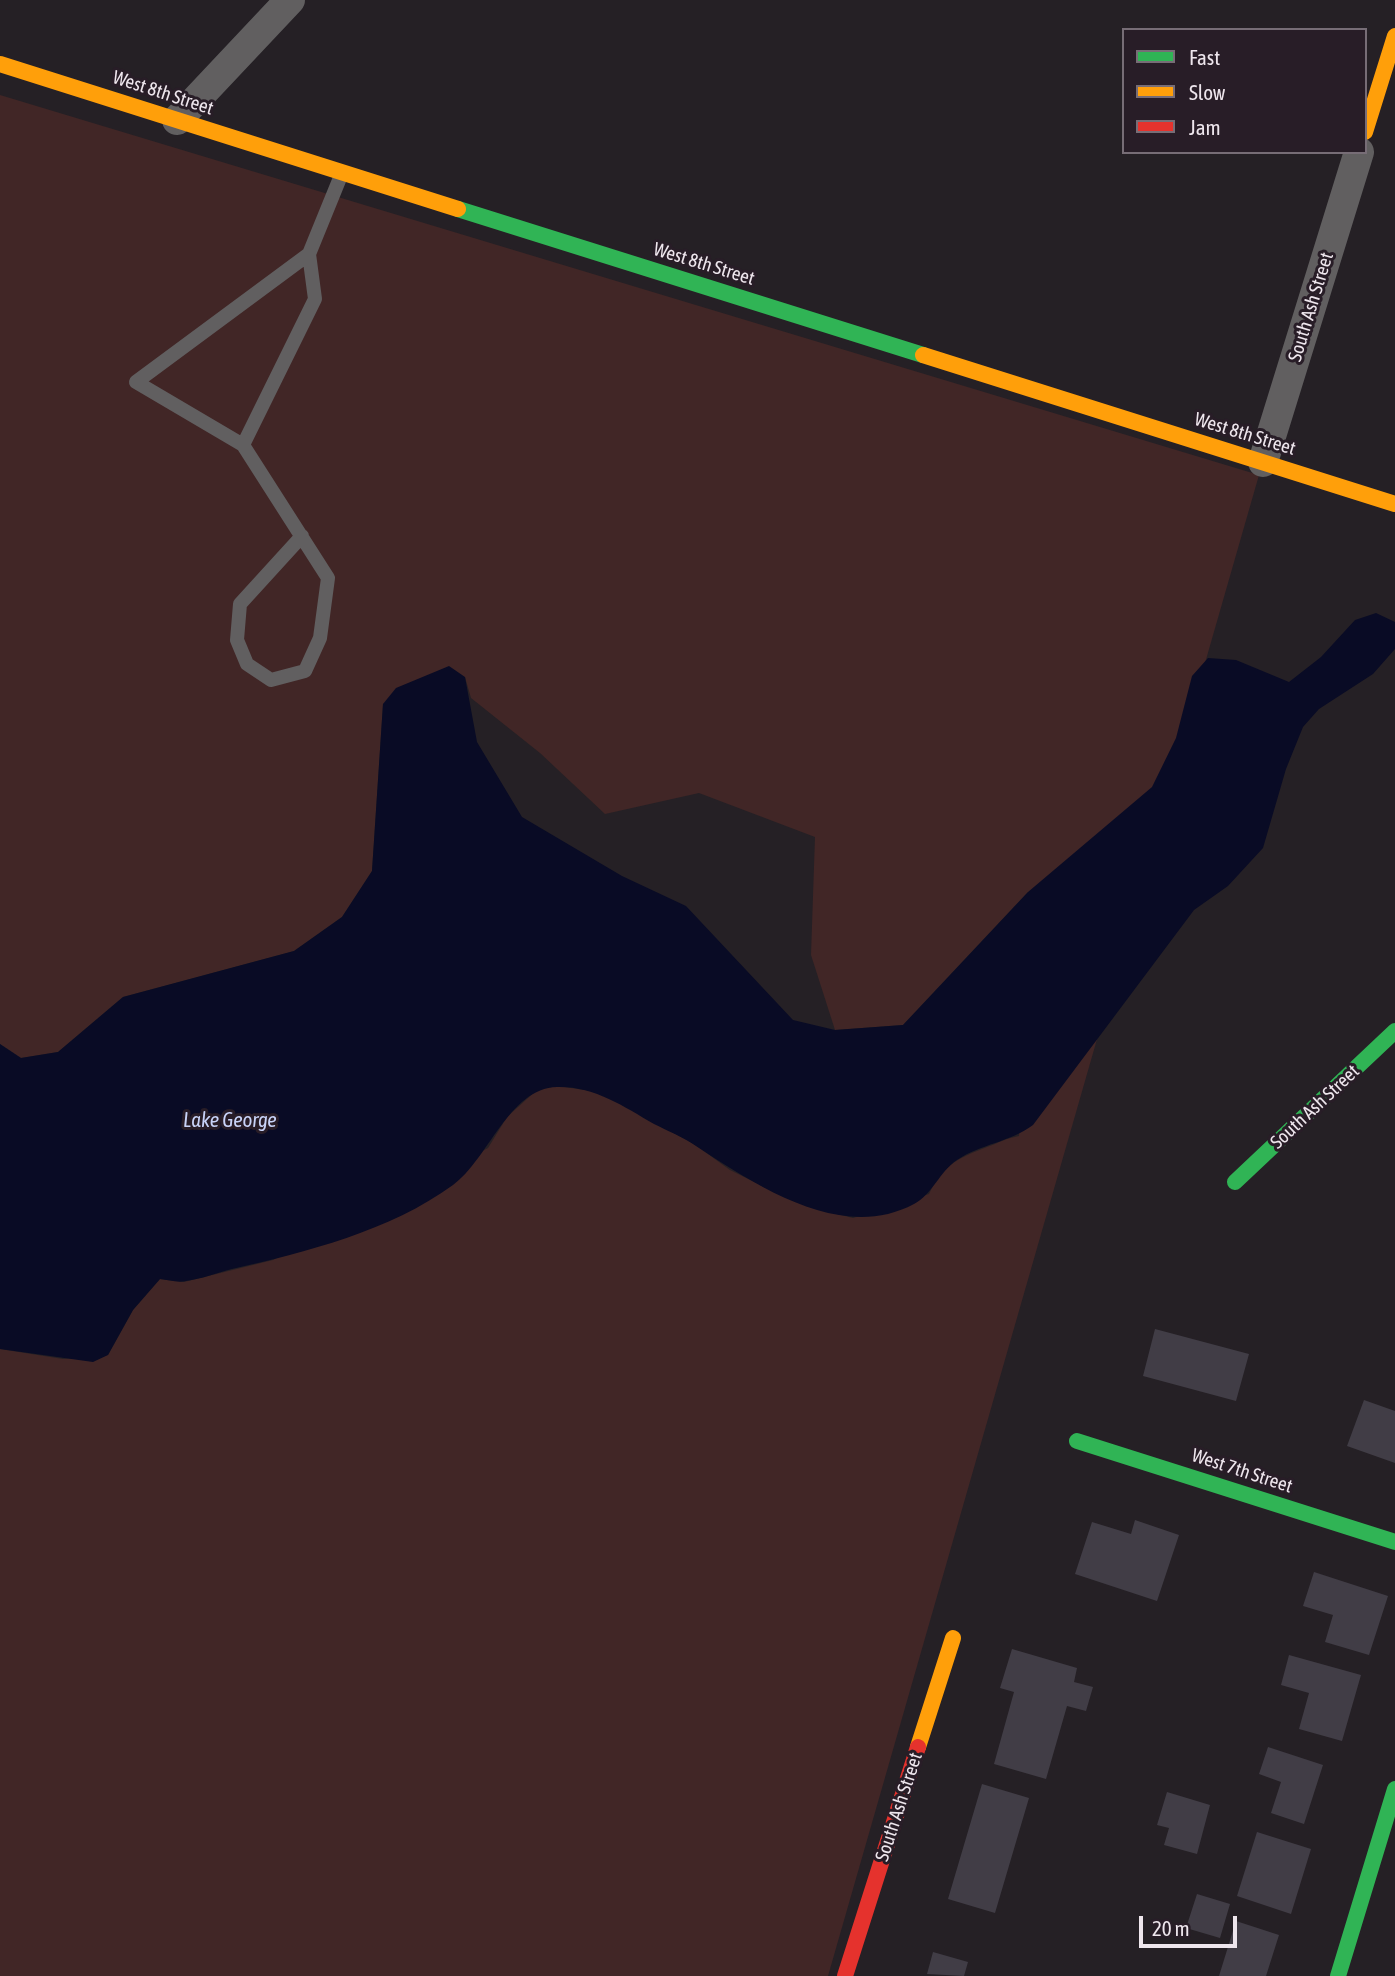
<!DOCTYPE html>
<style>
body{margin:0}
#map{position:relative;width:1395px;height:1976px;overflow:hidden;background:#252025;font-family:"Asap Condensed",sans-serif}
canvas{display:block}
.legend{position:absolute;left:1122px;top:28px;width:245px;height:126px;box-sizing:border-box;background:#281d27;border:2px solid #776d76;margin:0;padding:9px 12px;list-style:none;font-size:21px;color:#eee6ed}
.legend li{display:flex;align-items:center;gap:14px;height:35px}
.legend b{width:35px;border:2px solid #776d76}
.scale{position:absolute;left:1139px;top:1916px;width:98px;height:32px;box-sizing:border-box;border:4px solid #eee6ed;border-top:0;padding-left:9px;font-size:21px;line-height:24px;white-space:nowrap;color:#eee6ed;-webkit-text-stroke:5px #281d27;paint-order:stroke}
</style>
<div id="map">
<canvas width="1395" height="1976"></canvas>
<ul class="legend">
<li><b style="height:9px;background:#30b455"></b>Fast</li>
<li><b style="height:9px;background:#ff9f0a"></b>Slow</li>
<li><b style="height:9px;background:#e5322d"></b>Jam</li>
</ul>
<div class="scale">20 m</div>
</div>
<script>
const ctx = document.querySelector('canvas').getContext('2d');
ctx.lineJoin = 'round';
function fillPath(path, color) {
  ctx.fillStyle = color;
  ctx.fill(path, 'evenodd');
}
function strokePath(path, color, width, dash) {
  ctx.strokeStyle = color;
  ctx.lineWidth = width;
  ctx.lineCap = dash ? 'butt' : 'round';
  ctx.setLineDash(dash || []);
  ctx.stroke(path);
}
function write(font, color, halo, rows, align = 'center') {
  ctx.font = font + ' "Asap Condensed",sans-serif';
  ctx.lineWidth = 6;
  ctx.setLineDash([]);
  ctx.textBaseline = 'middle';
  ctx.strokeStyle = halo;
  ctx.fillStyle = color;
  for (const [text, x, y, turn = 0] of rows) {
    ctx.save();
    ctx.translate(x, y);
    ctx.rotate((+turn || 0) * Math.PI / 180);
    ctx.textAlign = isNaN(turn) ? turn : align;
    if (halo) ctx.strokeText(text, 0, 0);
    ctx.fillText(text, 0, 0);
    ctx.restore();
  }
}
fillPath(new Path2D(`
 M 0,95 L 1259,475 L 828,1976 L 0,1976 L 0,1349 L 63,1359 L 108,1355 L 133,1310 L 160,1279 L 184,1282 L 273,1260 L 488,1148 L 507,1117 L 538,1089 L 558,1086 L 591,1091 L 617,1101 L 694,1144 L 730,1170 L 791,1200 L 829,1212 L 853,1218 L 929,1194 C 943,1164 959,1158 987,1147 C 998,1143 1007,1138 1019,1136 L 1028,892 L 903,1025 L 835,1030 L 811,955 L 815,837 L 699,793 L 605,814 L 540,753 L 471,698 L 465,677 L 383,704 L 372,871 L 342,917 L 294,951 L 123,997 L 58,1052 L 21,1058 L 0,1044 Z`), '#412626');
fillPath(new Path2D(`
 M 1376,613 L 1395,622 L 1395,649 L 1373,674 L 1319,709 L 1303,727 L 1286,769 L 1263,848 L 1228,886 L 1194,910 L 1033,1125 C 1010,1142 981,1144 957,1160 C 939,1172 933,1194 914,1204 C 841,1243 756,1185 696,1146 C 683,1137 668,1131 654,1124 C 623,1106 594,1086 557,1087 C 509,1088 488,1160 453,1185 C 390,1231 306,1252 232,1269 C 217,1273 201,1279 186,1281 C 178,1283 168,1280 160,1279 L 133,1310 L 108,1355 L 93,1362 L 0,1349 L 0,1044 L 21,1058 L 58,1052 L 123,997 L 294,951 L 342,917 L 372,871 L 383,704 L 396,688 L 449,666 L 465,677 L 477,742 L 522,817 L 622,876 L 686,906 L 793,1020 L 835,1030 L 903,1025 L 1028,892 L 1152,787 L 1176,738 L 1192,676 L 1208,658 L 1236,660 L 1289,682 L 1321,657 L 1355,620 Z`), '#090b25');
fillPath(new Path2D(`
 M 1155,1329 L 1249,1354 L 1236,1401 L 1143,1376 Z
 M 1364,1400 L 1395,1411 L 1395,1463 L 1347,1446 Z
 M 1135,1520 L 1179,1535 L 1157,1601 L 1075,1574 L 1092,1522 L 1131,1534 Z
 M 1314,1572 L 1388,1596 L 1369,1655 L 1325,1642 L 1333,1615 L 1303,1606 Z
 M 1012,1649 L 1077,1668 L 1074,1682 L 1093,1687 L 1086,1711 L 1067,1706 L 1046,1779 L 994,1764 L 1014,1692 L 1000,1688 Z
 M 1289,1655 L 1361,1675 L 1342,1741 L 1299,1729 L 1309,1693 L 1281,1685 Z
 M 1268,1747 L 1323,1765 L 1304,1824 L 1271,1813 L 1281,1782 L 1259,1774 Z
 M 982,1784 L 1029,1798 L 995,1913 L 948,1899 Z
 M 1167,1792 L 1210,1805 L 1197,1854 L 1164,1845 L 1169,1828 L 1157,1825 Z
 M 1257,1832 L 1311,1849 L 1291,1914 L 1237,1896 Z
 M 1197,1894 L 1230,1904 L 1220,1938 L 1186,1928 Z
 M 1236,1921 L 1279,1935 L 1266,1976 L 1219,1976 Z
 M 933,1952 L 968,1962 L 964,1976 L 927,1974 Z`), '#413d46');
strokePath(new Path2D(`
 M 309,254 L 136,382 L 243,445 L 315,299 L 309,254 L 342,173
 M 243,445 L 328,578 L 320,638 L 305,671 L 271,680 L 247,664 L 237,640 L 240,604 L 302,536`), '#615f60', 14);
strokePath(new Path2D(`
 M 177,120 L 290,0
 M 1263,462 L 1359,152`), '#615f60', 30);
strokePath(new Path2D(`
 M 458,209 L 923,355
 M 1235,1182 L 1395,1031
 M 1077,1441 L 1395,1542
 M 1338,1976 L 1395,1789`), '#30b455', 16);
strokePath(new Path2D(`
 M 0,64 L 458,209
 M 1365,132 L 1395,36
 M 923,355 L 1395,504
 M 918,1747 L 953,1638`), '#ff9f0a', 16);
strokePath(new Path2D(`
 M 845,1976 L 918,1747`), '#e5322d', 16);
write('19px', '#eee6ed', '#281d27', [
 ["West 8th Street",163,93,18],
 ["West 8th Street",704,264,17],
 ["South Ash Street",1311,307,-73],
 ["West 8th Street",1245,434,17],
 ["South Ash Street",1315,1107,-43],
 ["West 7th Street",1242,1471,18],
 ["South Ash Street",899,1807,-72]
]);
write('italic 21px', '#c8d3f8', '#281d27', [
 ["Lake George",230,1120]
]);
</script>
